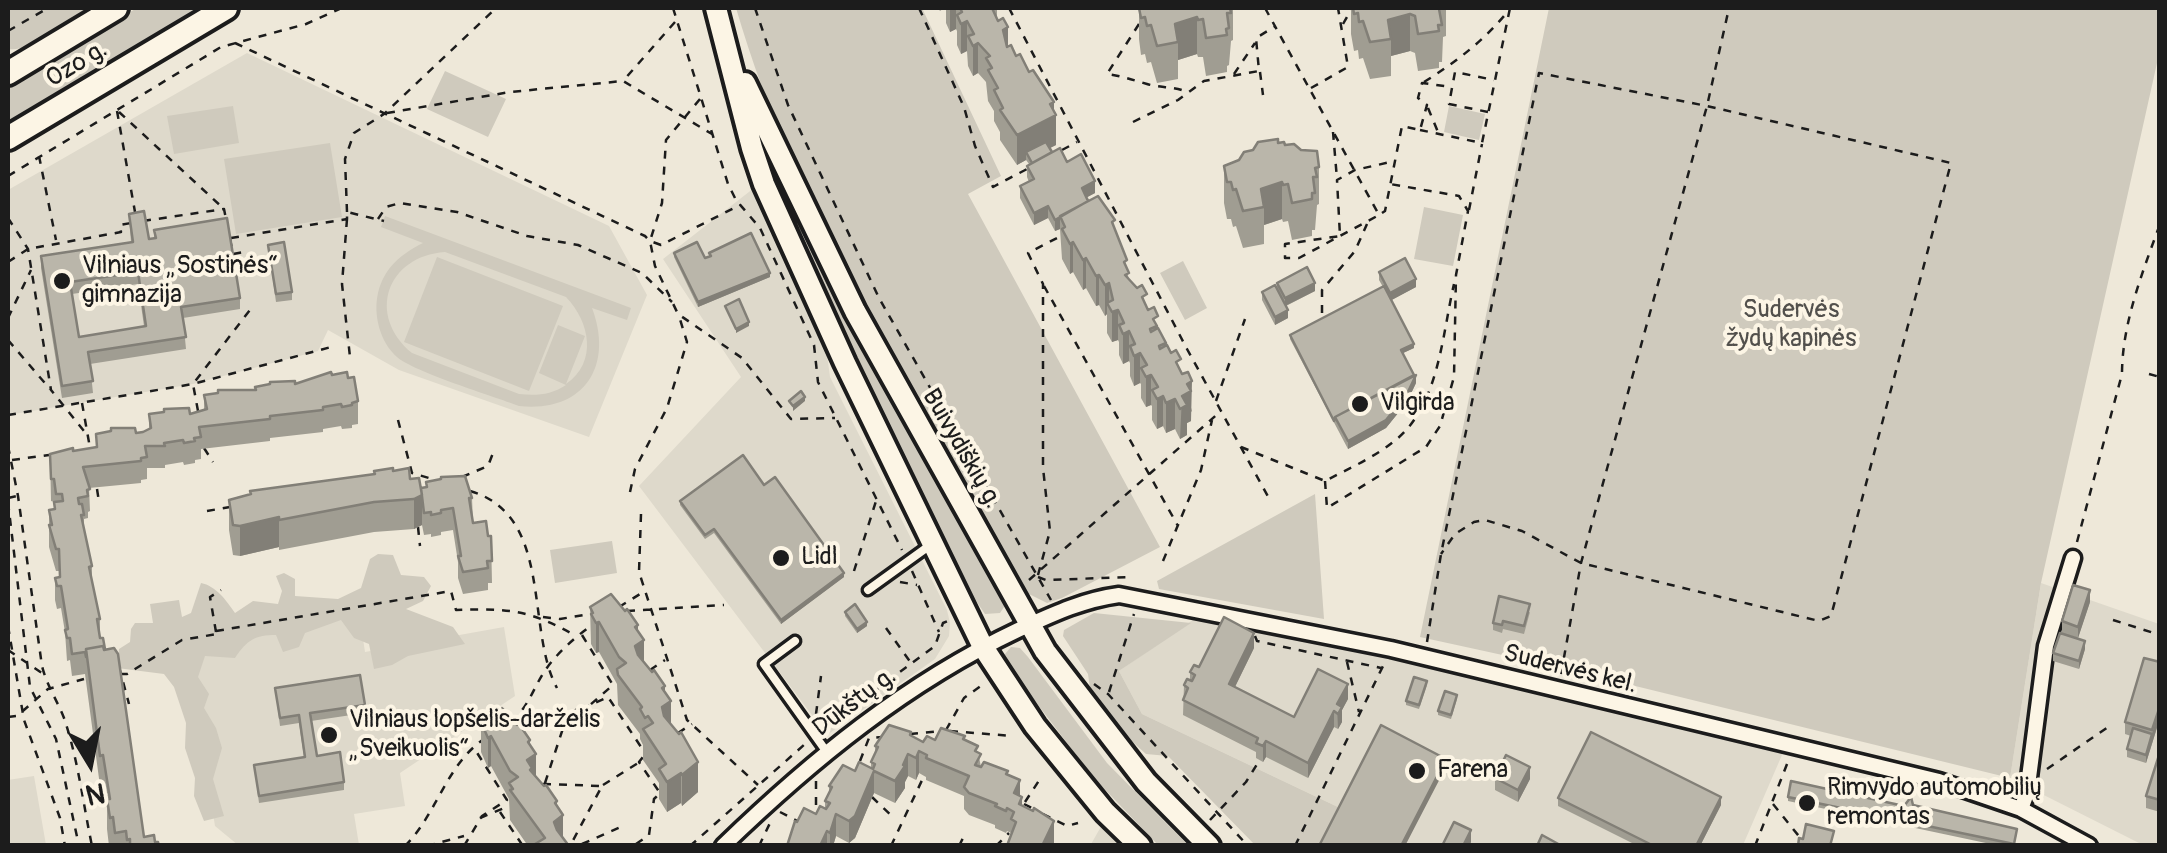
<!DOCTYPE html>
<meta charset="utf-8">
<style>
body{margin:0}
#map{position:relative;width:2167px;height:853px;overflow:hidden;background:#eee8d9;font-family:Pangolin,sans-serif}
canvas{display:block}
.frame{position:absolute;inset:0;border:10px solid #1c1c1c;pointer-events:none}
.north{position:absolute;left:40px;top:713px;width:100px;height:100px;-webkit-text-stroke:8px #fcf5e5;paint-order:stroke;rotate:170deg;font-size:28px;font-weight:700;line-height:40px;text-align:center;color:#1c1c1c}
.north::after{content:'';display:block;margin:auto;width:35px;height:45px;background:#1c1c1c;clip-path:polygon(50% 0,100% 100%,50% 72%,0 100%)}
</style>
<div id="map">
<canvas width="2167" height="853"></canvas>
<div class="frame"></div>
<div class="north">N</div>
</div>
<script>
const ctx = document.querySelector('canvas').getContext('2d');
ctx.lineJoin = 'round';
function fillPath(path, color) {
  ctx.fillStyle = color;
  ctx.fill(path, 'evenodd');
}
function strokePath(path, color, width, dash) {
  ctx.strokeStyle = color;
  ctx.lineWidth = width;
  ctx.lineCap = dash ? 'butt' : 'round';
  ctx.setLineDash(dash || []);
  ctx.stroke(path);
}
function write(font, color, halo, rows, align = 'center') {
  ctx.font = font + ' Pangolin,sans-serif';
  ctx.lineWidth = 8;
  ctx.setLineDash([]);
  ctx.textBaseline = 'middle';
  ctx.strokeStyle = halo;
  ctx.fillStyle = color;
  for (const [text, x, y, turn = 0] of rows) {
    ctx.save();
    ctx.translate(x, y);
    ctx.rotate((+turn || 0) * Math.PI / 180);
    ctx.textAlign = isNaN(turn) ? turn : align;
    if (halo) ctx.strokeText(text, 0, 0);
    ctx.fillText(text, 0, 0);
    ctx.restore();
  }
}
fillPath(new Path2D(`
 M 247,53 L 609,226 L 647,295 L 589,437 L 399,370 L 328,330 L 318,351 L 193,384 L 8,415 L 8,190 Z
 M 754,188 L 826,347 L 830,377 L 947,610 L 950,623 L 949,636 L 935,659 L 827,735 L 639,486 L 741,377 L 663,259 Z
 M 2041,583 L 2159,624 L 2159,845 L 2143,845 L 2010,778 Z
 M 359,612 L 365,652 L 504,627 L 515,696 L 400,773 L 405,806 L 354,814 L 359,845 L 238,845 L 215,826 L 185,642 Z
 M 1200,615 L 1785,748 L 1743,845 L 1322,845 L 1340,808 L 1142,714 L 1119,671 Z
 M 34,776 L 46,845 L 8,845 L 8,780 Z
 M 1103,823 L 1126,846 L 1090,846 Z`), '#ded9cb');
fillPath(new Path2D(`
 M 8,8 L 93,8 C 72,20 30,53 8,49 Z
 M 137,8 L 205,8 L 8,126 L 8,84 Z
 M 736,8 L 922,8 L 1001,176 L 968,194 L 1160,547 L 1062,598 L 1047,603 L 1027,593 C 919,405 797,218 736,8 Z
 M 1549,8 L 2159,8 L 2159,54 L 2041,583 L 2010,778 L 1562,668 L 1420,637 Z
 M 445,71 L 506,99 L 488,137 L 427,109 Z
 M 744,95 C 810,268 908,428 1001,587 L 1006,604 L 1000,613 L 985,614 L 974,598 C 890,433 803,270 744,95 Z
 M 233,106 L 239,143 L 174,154 L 167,116 Z
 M 1449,106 L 1485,114 L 1479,140 L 1444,132 Z
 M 330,143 L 342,217 L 236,234 L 224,159 Z
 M 1424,207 L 1463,215 L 1453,266 L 1414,259 Z
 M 385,216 L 631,308 L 627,320 L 592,308 C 614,366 584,413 519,406 C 493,396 414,372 397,357 C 380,342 373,315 378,293 C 384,268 401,254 423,243 L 381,227 ZM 445,252 L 566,297 C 590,322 598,362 566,384 L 585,336 L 558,325 L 539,373 L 566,385 C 551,395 536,396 519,394 L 412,353 C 366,315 387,256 445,252 Z
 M 437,257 L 563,306 L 529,391 L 404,342 Z
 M 1183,261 L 1207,308 L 1185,320 L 1160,273 Z
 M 1315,494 L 1324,619 L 1159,589 L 1157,581 Z
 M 612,541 L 617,573 L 555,583 L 550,550 Z
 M 378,554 L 393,555 L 401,575 L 424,577 L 431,586 L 423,601 L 406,609 L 453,627 L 465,644 L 408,656 L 392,665 L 374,669 L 369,644 L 354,638 L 341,620 L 305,633 L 299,647 L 283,652 L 276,635 C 255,635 247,640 235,658 L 205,656 L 198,677 L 209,694 L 204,708 L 216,728 L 222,748 L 213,779 L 224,816 L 204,821 L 194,796 L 195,778 L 185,748 L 186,723 L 174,687 L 164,674 L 117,668 L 119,649 L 130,642 L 131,629 L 135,623 L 153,623 L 150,604 L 179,600 L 182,617 L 191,613 L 201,583 C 216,586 226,600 235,613 L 253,601 L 278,604 L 282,591 L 276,576 L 284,573 L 295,579 L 295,596 L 338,599 L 361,588 L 370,559 Z
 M 1094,613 L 1191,623 L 1119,671 L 1142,714 L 1340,808 L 1322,845 L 1255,845 L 1168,756 L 1146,754 L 1125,735 L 1091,696 L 1088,674 L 1063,636 L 1064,630 Z
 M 1011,647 L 1020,648 L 1028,657 L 1107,763 L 1188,845 L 1158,845 L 1093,777 L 1006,663 L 1005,654 Z`), '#cfcabd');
const lane = new Path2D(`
 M 868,590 L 929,546
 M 795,641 L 764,664 L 826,751`);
const street = new Path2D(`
 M 2021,809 L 2027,793 L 2046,646 L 2073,558
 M 723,846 C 812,760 906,683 1018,630 C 1051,615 1082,600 1119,595 L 1391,649 L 1939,781 L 2021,809 L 2089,846`);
const secondary = new Path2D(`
 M 716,8 L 752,148 L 764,184 L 845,363 L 983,647 L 1035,726 L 1105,812 L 1140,846
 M 745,83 L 855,311 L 1045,651 L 1146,782 L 1209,846`);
const primary = new Path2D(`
 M 8,73 L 116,8
 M 8,138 L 226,8`);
strokePath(lane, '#1c1c1c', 15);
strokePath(street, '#1c1c1c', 21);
strokePath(secondary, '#1c1c1c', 28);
strokePath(primary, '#1c1c1c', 30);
strokePath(new Path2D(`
 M 673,8 L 728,184 L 736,200 L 760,228 L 814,345 L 818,382 L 902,550
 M 755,8 L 788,105 L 879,298 L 1051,600
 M 919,8 L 964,107 L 975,146 L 993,187 L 1027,169
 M 1009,8 L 1187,349 L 1271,502
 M 1265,8 C 1303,77 1341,146 1379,215 L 1299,258 L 1285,258 L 1285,244 L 1340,236 L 1337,180 L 1355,170 L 1395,161
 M 675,22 L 623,81 L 712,134
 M 1139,24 L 1107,74 C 1122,76 1133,80 1147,84 C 1160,88 1173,86 1187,92
 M 1343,24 L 1352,8
 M 8,31 L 48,8
 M 235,43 L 645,236 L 650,241 L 655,266 L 678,314 L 742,358 L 791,419 L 835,418
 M 1260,72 L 1263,95
 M 1234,74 L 1255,43
 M 1424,82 C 1456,62 1485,40 1509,10
 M 1311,88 L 1348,67 L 1338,8
 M 700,99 L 666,140 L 662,203 L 650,241 L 661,245 L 740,205
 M 1428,108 L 1438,132
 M 117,111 L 135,212
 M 119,112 L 223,208
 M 1488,112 L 1449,104 L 1455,72 L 1494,80
 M 387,113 L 510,92 L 623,81
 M 1133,122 L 1178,100 L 1204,81 L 1259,71 L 1256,38 L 1274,27
 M 1420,130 L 1482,143 L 1510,8
 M 1333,132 L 1337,179
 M 1062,150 L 1077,142
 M 39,156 L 56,240
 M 8,176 L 221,47 L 306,24 L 342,8
 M 1469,210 L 1482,144
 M 347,212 L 345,159 L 354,133 L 384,114 L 496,8
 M 1382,213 L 1385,211 L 1402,126 L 1420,130 L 1427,105 L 1418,98 L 1422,83 L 1452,87
 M 8,218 L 28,249 L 51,390 L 88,436
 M 347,219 L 342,284 L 350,357
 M 378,219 L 386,207 L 400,203 L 457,212 L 527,236 L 578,245 L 642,273 L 672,302
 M 143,221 L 224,209 L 233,254 L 244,252
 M 231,238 L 347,219 L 347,212 L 384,221
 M 8,262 L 28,249 L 121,232 L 120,225 L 131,223
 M 1044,286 L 1178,526
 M 1322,313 L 1322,290 L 1355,251 L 1367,224
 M 8,318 L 31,270
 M 8,340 L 50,389
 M 2149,374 L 2160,377
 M 1216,401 L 1245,319
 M 82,403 L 90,448
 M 198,411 L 193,384 L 331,347
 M 8,415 L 193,384 L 253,306
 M 398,420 L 412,473 L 439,481
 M 2159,443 L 2160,440
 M 8,446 L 18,496 L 42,666 C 47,686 57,700 64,718 C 78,759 83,803 92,846
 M 1241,447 L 1325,481 C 1348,469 1373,458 1393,442 C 1439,408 1442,335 1454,284
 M 204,448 L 213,462
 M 12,460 L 49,455
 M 462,477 L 488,466 L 493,453
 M 1325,481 L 1327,508 L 1426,447 L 1440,426 L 1454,377 L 1456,275 L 1468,211 L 1459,196 L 1390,184
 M 97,489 L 99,502
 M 470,491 C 554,515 525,629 557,688
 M 630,492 L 635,469 L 667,408 L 687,342 L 679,316
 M 8,498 L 17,496
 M 8,502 L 30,687 L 56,739 L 79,846
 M 207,511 L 230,507
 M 641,514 L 639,572 L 687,720 L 758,785
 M 418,527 L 420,546
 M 2077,542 L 2122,374 C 2122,323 2143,271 2160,224
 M 1163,561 L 1201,470 L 1212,420
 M 854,571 L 876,501
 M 912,571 L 939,632
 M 1038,575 L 1050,531 L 1043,468 L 1043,284 L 1028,253 L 1059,237
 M 1038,577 L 1046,580 L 1132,577
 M 1029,580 L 1221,411
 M 900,582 L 917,585
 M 619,607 L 645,591
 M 627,611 L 724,605
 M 543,617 L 560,619 L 590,614
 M 2113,620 L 2160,635
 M 8,626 L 24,720 L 60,818 L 65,846
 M 886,628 L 911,663
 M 216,631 L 451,591 L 456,610 C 509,608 530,610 576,636
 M 216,632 L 210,597 L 221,590
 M 582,635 L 613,685 L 590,705 L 608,697 L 643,750
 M 1255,636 L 1257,641 L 1381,668
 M 1427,642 L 1441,554 L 1539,73 L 1707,106 L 1951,163 L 1831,616 L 1819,621 L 1581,563 L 1522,531 L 1485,520 L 1474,522 L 1455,534 L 1441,554
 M 8,650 L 42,673
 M 1347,662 L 1359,712
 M 119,667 L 129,704
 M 650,670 L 665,660
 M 120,674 L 127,674 L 182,640 L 217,634 L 217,637
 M 1561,674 L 1581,563 L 1707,106 L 1729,8
 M 1094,684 L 1108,694 L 1248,846
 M 1109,692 L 1134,614
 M 816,714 L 821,676
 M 8,717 L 17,716 L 48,689 L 84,679
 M 511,721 C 527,710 533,689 544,672 C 556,654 574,638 592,625
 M 823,729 L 935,646 L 943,623 L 950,620
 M 946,730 L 964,698 L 985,683
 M 950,731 L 1012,736
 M 678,733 L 692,724
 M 910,734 L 942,731
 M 860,761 L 869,738 L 882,737
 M 2047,769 L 2111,725
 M 816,781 L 816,813
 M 545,783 L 568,713 L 589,705
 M 543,784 L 602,786 L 570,846
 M 603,785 L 638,763
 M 872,797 L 895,819
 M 1025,802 L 1042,776
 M 1024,804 L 1036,810
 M 1773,804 L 1802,840
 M 500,812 L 523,846
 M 780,812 L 799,822
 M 1043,814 L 1067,826 L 1078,823
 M 480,818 L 509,806
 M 1210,820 L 1246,782 L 1259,761
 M 582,844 L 623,826
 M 636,844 L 649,835 L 654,799 L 660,793 L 639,762 L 643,757
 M 405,846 C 437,814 446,765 484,739
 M 427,846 L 464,836
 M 464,846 L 482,816 L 507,800 L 474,748
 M 574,846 L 583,846
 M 690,846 L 805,744
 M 759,846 L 770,823
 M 891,846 L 924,776
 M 959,846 L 964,836
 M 996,846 L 1009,833
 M 1295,846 L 1384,664
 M 1755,846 L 1789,759`), '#1c1c1c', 2.5, [8, 8]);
strokePath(lane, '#fcf5e5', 8);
strokePath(street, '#fcf5e5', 14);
strokePath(secondary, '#fcf5e5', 20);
strokePath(primary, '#fcf5e5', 22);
fillPath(new Path2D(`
 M 938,8 L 997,8 L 997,18 L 1008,47 L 1029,72 L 1054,110 L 1056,145 L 1050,148 L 1052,152 L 1067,162 L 1095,193 L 1087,197 L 1115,231 L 1129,279 L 1147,307 L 1166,346 L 1181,372 L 1192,411 L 1191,412 L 1191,421 L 1187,423 L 1187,435 L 1180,439 L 1175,429 L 1166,433 L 1163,426 L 1157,429 L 1152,420 L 1152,406 L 1151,405 L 1146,407 L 1141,398 L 1141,384 L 1140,383 L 1134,386 L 1130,376 L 1130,363 L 1129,361 L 1123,364 L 1119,355 L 1119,342 L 1118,340 L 1112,342 L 1107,333 L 1107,314 L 1105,316 L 1099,305 L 1096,306 L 1086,288 L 1083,290 L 1073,272 L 1070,274 L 1062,259 L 1060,229 L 1055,231 L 1048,218 L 1034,225 L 1020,198 L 1020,186 L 1029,182 L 1027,177 L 1027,166 L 1029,164 L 1026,160 L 1017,165 L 1000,140 L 1000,132 L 994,121 L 994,111 L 988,101 L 986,82 L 978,73 L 973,76 L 968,66 L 967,51 L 961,54 L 957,45 L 957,31 L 956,29 L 950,32 L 946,23 L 946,10 L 944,8 L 940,11 Z
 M 1139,8 L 1233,8 L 1233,40 L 1231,41 L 1229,65 L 1227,66 L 1227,72 L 1206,76 L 1203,57 L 1198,57 L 1197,54 L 1178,60 L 1178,79 L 1157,83 L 1151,62 L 1147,63 L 1145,54 L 1141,55 L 1139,39 Z
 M 1351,8 L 1446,8 L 1446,36 L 1443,37 L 1442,62 L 1439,62 L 1439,68 L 1418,71 L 1415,53 L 1410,51 L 1391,56 L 1391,76 L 1370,79 L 1363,58 L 1359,59 L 1358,50 L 1354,51 L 1351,34 Z
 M 1278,143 L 1319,167 L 1319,204 L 1317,205 L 1315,230 L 1312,230 L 1312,236 L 1292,240 L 1288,221 L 1283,222 L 1282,219 L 1264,225 L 1264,244 L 1243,248 L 1236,226 L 1233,227 L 1231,219 L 1227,219 L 1224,203 L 1224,166 L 1239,160 L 1253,150 Z
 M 129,214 L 149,239 L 154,238 L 154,230 L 240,298 L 240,309 L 183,318 L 186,349 L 90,364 L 93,393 L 62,398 L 41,268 L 41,256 L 131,242 ZM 138,284 L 144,326 L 79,337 L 72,294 Z
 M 268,245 L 292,292 L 292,300 L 276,302 Z
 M 674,253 L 705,258 L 770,277 L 698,307 L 674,257 Z
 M 1379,272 L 1416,287 L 1391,300 L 1414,348 L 1403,353 L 1414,375 L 1416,375 L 1416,383 L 1407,402 L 1386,428 L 1348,449 L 1290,339 L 1290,335 L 1383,287 L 1379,280 Z
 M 1277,283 L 1315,291 L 1286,306 L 1288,318 L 1275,325 L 1262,300 L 1262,292 L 1277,290 Z
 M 332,375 L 348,378 L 358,401 L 358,424 L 352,425 L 352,428 L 342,429 L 341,426 L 323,429 L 323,432 L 270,438 L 270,441 L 201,449 L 201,459 L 195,460 L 195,463 L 184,465 L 183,462 L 165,465 L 165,468 L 147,468 L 147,479 L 141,480 L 141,483 L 89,488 L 90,511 L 88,512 L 88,518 L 84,519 L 84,528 L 92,566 L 92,582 L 100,619 L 100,638 L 144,837 L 159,846 L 109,846 L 107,829 L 107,808 L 103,785 L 100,786 L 85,674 L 72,676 L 70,660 L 67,661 L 65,632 L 61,608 L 57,609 L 55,600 L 55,578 L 59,577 L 59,571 L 56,571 L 49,547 L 49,510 L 54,509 L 54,502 L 51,501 L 50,454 L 96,447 L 96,434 L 143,432 L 149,429 L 149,414 L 190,414 L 204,410 L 204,395 L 255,390 L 295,384 Z
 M 393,471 L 410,479 L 421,488 L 426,488 L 426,482 L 472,498 L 473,523 L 488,536 L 491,536 L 492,583 L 488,583 L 488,590 L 463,594 L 458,578 L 458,562 L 453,530 L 441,532 L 441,535 L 431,537 L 431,534 L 424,535 L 422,525 L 414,529 L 374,532 L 279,550 L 279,547 L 240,556 L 233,555 L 229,530 L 229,500 Z
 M 764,485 L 844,577 L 781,624 L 714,533 L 705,539 L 680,505 L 680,501 Z
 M 2090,602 L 2078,638 L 2062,633 L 2062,621 Z
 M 590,607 L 638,631 L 644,662 L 665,692 L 671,724 L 698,792 L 682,806 L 681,803 L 667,812 L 659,799 L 659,783 L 643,760 L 643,745 L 640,739 L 640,734 L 618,705 L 617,684 L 599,652 L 596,653 L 591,644 Z
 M 845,612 L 867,626 L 857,633 L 845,616 Z
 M 1530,612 L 1524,634 L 1503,629 L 1502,633 L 1493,630 L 1493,623 Z
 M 1254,648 L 1235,687 L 1294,717 L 1348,699 L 1342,710 L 1342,722 L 1338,729 L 1334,727 L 1308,778 L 1266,757 L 1263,762 L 1256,758 L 1256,752 L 1183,715 L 1184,685 L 1190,680 L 1190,672 L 1199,667 Z
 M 2085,649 L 2079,669 L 2053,661 L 2053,653 Z
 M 1427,685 L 1419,709 L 1406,705 L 1406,701 Z
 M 275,688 L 365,705 L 365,713 L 311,721 L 317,756 L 344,782 L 344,790 L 259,803 L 254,765 L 304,757 L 299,723 L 280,726 Z
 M 1457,699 L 1451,719 L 1438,715 L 1438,711 Z
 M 2160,718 L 2146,763 L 2127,757 L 2127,749 L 2131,736 L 2125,734 L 2125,722 Z
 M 481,722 L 530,746 L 536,777 L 557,806 L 563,838 L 569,846 L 528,846 L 510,820 L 509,799 L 491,766 L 488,768 L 481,752 Z
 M 911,736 L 923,742 L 935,740 L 965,740 L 978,752 L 981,767 L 1008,774 L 1020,796 L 1022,805 L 1054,843 L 1053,846 L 1008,846 L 1011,833 L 1007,831 L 1006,833 L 995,828 L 995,825 L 969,815 L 964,809 L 964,796 L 926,780 L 926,777 L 919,773 L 916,780 L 908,776 L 905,782 L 905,788 L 895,803 L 874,793 L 855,838 L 849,843 L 836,836 L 833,846 L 787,846 L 797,822 L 816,814 L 825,809 L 825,801 L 829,793 L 829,786 L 855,771 L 871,768 L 871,762 L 875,753 L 875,746 Z
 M 2160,752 L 2160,812 L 2146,808 L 2146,796 Z
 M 1495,778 L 1530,779 L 1518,802 L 1495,790 Z
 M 1788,797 L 1904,806 L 1913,805 L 2017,833 L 2014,846 L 2000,846 L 1788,801 Z
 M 1558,798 L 1721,805 L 1700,846 L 1638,846 L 1558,806 Z`), '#a09d92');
fillPath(new Path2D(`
 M 950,8 L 956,8 L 956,29 L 950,32 Z
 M 1410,14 L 1410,51 L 1391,56 L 1391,39 L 1388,20 Z
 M 1197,17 L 1197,54 L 1178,60 L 1178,42 L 1175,24 Z
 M 967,21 L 967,51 L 961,54 L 961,24 Z
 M 1008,27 L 1008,58 L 1003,30 Z
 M 978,43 L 978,73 L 973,76 L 973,46 Z
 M 1054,102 L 1054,116 L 1056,115 L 1056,145 L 1030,158 L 1026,152 L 1026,160 L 1017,165 L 1017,135 Z
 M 1095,181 L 1095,193 L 1082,200 L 1082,188 Z
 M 1282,182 L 1282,219 L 1264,225 L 1264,207 L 1261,189 Z
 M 1048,206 L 1048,218 L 1034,225 L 1034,213 Z
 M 1060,217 L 1060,229 L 1055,231 L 1055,220 Z
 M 1073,242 L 1073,272 L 1070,274 L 1070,244 Z
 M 1086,258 L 1086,288 L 1083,290 L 1083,260 Z
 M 770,273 L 770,277 L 698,307 L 698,302 Z
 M 1099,275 L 1099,305 L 1096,306 L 1096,276 Z
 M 1416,279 L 1416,287 L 1390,301 L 1390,293 Z
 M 1109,283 L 1109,306 L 1107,303 L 1107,314 L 1105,316 L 1105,285 Z
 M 1315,283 L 1315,291 L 1285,306 L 1285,298 Z
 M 1118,310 L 1118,340 L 1112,342 L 1112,312 Z
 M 1288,310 L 1288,318 L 1275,325 L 1275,317 Z
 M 749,322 L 749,326 L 736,333 L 736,329 Z
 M 1129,331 L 1129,361 L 1123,364 L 1123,334 Z
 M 1414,344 L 1414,348 L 1401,354 L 1401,350 Z
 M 1140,353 L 1140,383 L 1134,386 L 1134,356 Z
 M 1151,375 L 1151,405 L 1146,407 L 1146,377 Z
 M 1416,375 L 1416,383 L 1407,402 L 1386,428 L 1348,449 L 1348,441 Z
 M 1192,381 L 1191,421 L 1187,423 L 1187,435 L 1180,439 L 1182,396 L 1187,384 Z
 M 1163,396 L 1163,426 L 1157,429 L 1157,399 Z
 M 805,397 L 805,401 L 793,411 L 793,406 Z
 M 1175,399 L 1175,429 L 1166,433 L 1166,403 Z
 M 422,495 L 422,525 L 414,529 L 414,499 Z
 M 279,517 L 279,547 L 240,556 L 240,526 Z
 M 844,573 L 844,577 L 781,624 L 781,620 Z
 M 2090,590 L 2090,602 L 2078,638 L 2078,627 Z
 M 599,622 L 599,652 L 596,653 L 596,623 Z
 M 867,622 L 867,626 L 857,633 L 857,629 Z
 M 638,625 L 638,643 L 644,640 L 644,670 L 635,676 L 635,627 Z
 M 1254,633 L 1254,648 L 1229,699 L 1229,684 Z
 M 2085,641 L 2085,649 L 2079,669 L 2079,661 Z
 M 1348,684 L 1348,699 L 1342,710 L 1342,722 L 1338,729 L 1337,704 Z
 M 665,686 L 665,705 L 671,701 L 671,731 L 662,737 L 662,688 Z
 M 2160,706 L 2160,718 L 2146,763 L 2146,755 Z
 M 1334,711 L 1334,727 L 1308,778 L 1308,763 Z
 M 491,736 L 491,766 L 488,768 L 488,738 Z
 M 530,740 L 530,758 L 536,754 L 536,784 L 527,790 L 528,742 Z
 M 1266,741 L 1266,757 L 1263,762 L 1263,746 Z
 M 919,751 L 919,773 L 916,780 L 916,758 Z
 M 908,754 L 908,776 L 905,782 L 905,788 L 895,803 L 895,781 Z
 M 1446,759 L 1446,767 L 1405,846 L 1401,846 Z
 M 698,762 L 698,792 L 682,806 L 682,775 Z
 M 1530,767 L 1530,779 L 1518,802 L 1518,790 Z
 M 874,771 L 874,793 L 855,838 L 849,843 L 849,821 Z
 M 681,773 L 681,803 L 667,812 L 667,782 Z
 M 1020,780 L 1020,801 L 1022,797 L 1022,819 L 1014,793 Z
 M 1721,797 L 1721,805 L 1700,846 L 1696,846 Z
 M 557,801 L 557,819 L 563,815 L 563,846 L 554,846 L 555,803 Z
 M 836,814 L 836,836 L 833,846 L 830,846 L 830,833 Z
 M 1054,821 L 1054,843 L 1053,846 L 1042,846 Z
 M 1471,830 L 1471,842 L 1470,846 L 1463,846 Z
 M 827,831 L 827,846 L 820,846 Z`), '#827f77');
const building = new Path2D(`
 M 960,8 L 993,8 L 992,8 L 998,21 L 1003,18 L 1008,27 L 1003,30 L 1007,47 L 1011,45 L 1016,56 L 1020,54 L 1029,72 L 1033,70 L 1054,102 L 1050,104 L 1056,115 L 1017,135 L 1000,110 L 1003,108 L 994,90 L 998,88 L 988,70 L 992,68 L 986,58 L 990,56 L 978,43 L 973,46 L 968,36 L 974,34 L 967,21 L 961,24 L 957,15 L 962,12 Z
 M 1139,8 L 1230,8 L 1231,13 L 1227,13 L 1229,28 L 1226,29 L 1227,35 L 1206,38 L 1203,19 L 1198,20 L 1197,17 L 1175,24 L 1178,42 L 1157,46 L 1151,25 L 1147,26 L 1145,17 L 1141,18 Z
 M 1353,8 L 1443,8 L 1439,9 L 1442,25 L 1438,25 L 1439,31 L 1418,34 L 1415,16 L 1410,14 L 1388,20 L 1391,39 L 1370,42 L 1363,21 L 1359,22 L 1358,13 L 1354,14 Z
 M 1278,139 L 1278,143 L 1284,142 L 1285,145 L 1294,144 L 1301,150 L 1317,151 L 1319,167 L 1315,168 L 1317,177 L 1313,177 L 1315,193 L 1312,193 L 1312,199 L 1292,203 L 1288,184 L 1283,185 L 1282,182 L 1261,189 L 1264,207 L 1243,211 L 1236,189 L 1233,190 L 1231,182 L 1227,182 L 1224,166 L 1239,160 L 1244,152 L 1253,150 L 1258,142 Z
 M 1046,142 L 1052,152 L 1032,163 L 1026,152 Z
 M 1060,148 L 1067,162 L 1081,154 L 1095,181 L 1082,188 L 1088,201 L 1055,220 L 1048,206 L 1034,213 L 1020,186 L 1034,179 L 1027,166 Z
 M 1098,196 L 1115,220 L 1112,222 L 1127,260 L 1124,262 L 1129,273 L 1125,275 L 1137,288 L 1142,285 L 1147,294 L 1142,297 L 1148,310 L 1154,307 L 1158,316 L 1153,319 L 1157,326 L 1150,329 L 1151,332 L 1158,328 L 1166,343 L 1159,346 L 1160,349 L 1167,345 L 1171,353 L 1176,350 L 1181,359 L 1176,362 L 1182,374 L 1188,372 L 1192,381 L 1187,384 L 1191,391 L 1182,396 L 1187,405 L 1180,409 L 1175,399 L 1166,403 L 1163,396 L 1157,399 L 1152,390 L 1158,387 L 1151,375 L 1146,377 L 1141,368 L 1147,365 L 1140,353 L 1134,356 L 1130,346 L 1135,344 L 1129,331 L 1123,334 L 1119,325 L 1124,323 L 1118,310 L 1112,312 L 1107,303 L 1113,300 L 1109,283 L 1105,285 L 1099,275 L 1096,276 L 1086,258 L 1083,260 L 1073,242 L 1070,244 L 1062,229 L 1065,227 L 1060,216 Z
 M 144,211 L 149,239 L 156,238 L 154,230 L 227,218 L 240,298 L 181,307 L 186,337 L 88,352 L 93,381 L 62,386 L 41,256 L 133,242 L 129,214 ZM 138,272 L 146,326 L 79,337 L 70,282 Z
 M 751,233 L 770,273 L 698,302 L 674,253 L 697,242 L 705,258 L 711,256 L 709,253 Z
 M 284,242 L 292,292 L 276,294 L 268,245 Z
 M 1405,258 L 1416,279 L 1390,293 L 1379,272 Z
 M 1307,267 L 1315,283 L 1285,298 L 1277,283 Z
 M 1275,285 L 1288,310 L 1275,317 L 1262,292 Z
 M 1384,286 L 1414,344 L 1401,350 L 1414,375 L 1335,417 L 1334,421 L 1290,335 Z
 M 739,299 L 749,322 L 736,329 L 725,306 Z
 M 331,372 L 332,375 L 347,372 L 348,378 L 354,377 L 358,401 L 352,403 L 352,405 L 342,407 L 341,404 L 323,407 L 323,410 L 270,416 L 270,419 L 199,427 L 201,437 L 194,438 L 195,441 L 184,443 L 183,440 L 164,443 L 165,446 L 145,446 L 147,457 L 141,458 L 141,461 L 83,467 L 90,489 L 87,490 L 88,496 L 78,498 L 79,504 L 82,504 L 84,515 L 81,515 L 92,566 L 89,567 L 100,619 L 97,619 L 100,638 L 103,638 L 105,649 L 104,649 L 103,646 L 86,649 L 86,657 L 85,652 L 72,654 L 70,638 L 67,638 L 65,630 L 68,629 L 61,586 L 57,586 L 55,578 L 60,577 L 59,549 L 56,549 L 49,525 L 52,525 L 49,510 L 55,509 L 54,502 L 63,501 L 62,494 L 56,494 L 54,479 L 51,479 L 50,454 L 73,448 L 73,451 L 97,447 L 96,434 L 111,431 L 111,428 L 135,428 L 136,433 L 143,432 L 151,428 L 149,414 L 164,412 L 164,409 L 189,408 L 190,414 L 207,409 L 204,395 L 218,393 L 218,390 L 256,390 L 255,387 L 270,384 L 270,382 L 295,381 L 295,384 Z
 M 1416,375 L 1407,394 L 1386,420 L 1348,441 L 1335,417 Z
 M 801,391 L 805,397 L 793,406 L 789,401 Z
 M 743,455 L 764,485 L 775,477 L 844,573 L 781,620 L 714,529 L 705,535 L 680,501 Z
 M 393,468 L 393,471 L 409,468 L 410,479 L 419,478 L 422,495 L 414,499 L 374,502 L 279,520 L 279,517 L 240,526 L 233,525 L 229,500 L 251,494 L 250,491 L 375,474 L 374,471 Z
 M 465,476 L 472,498 L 469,498 L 473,523 L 486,521 L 488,536 L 491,536 L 492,561 L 487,561 L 488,568 L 463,572 L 458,556 L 461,556 L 453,508 L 441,510 L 441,513 L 431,515 L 431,512 L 424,513 L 421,488 L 427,487 L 426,482 L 441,479 L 441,477 Z
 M 2073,585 L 2090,590 L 2078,627 L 2062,621 Z
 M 611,594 L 625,611 L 627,609 L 638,625 L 635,627 L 644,640 L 635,646 L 638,655 L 652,672 L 654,670 L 665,686 L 662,688 L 671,701 L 662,707 L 664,716 L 679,734 L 681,732 L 698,762 L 682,775 L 681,773 L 667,782 L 659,769 L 666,764 L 643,729 L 653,723 L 648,716 L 645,718 L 640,709 L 642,707 L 618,675 L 617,669 L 626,663 L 619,657 L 599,622 L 596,623 L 591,614 L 593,613 L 590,607 Z
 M 1499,596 L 1530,604 L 1524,626 L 1503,621 L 1502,625 L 1493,623 Z
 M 855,604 L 867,622 L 857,629 L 845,612 Z
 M 1224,617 L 1254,633 L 1229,684 L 1294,717 L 1318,669 L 1348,684 L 1337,704 L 1342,707 L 1338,714 L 1334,711 L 1308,763 L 1266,741 L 1263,746 L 1256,743 L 1258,738 L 1183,700 L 1188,688 L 1184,685 L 1187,679 L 1192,681 L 1195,675 L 1190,672 L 1194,665 L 1199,667 Z
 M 2060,633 L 2085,641 L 2079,661 L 2053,653 Z
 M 103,646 L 104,650 L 114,648 L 118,654 L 144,837 L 154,835 L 155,842 L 158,842 L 159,846 L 130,846 L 130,839 L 127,840 L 126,831 L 115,833 L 113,817 L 110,818 L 107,799 L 110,799 L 103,755 L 100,756 L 86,649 Z
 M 2144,658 L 2160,662 L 2160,706 L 2152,730 L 2125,722 Z
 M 360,675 L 365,705 L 310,713 L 317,756 L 340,752 L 344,782 L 259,796 L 254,765 L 305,757 L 299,715 L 280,718 L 275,688 Z
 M 1414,677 L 1427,681 L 1419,705 L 1406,701 Z
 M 1445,691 L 1457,695 L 1451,715 L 1438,711 Z
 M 502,708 L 517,725 L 519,724 L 530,740 L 528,742 L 536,754 L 527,760 L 532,768 L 530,770 L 544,786 L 546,785 L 557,801 L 555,803 L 563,815 L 554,822 L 557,830 L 569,846 L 537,846 L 535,844 L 545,838 L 510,790 L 513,789 L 509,783 L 518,777 L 510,771 L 491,736 L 488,738 L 481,722 Z
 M 889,725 L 911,732 L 910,735 L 923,742 L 927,736 L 935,740 L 941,728 L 965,736 L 963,739 L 978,746 L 975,751 L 981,754 L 975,765 L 981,767 L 984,762 L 1008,771 L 1006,774 L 1020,780 L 1014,793 L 1022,797 L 1019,804 L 1033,811 L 1034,808 L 1054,821 L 1042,846 L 1010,846 L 1008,843 L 1016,822 L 1011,819 L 1014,812 L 1007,808 L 1006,811 L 995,806 L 997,804 L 969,793 L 964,787 L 969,776 L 926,758 L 927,755 L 919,751 L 916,758 L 908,754 L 903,765 L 905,766 L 895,781 L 874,771 L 855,816 L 849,821 L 836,814 L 830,833 L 827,831 L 820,846 L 787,846 L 795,821 L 797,822 L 804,808 L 816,814 L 820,806 L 826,809 L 830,803 L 825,801 L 832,787 L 829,786 L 843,765 L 855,771 L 859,762 L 873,769 L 875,764 L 871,762 L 878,747 L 875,746 Z
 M 1381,725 L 1446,759 L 1401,846 L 1319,846 Z
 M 2133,728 L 2152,734 L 2146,755 L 2127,749 Z
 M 1591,732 L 1721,797 L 1696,846 L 1654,846 L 1558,798 Z
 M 2160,752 L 2160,800 L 2146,796 Z
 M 1506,755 L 1530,767 L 1518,790 L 1495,778 Z
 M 1791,781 L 1904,806 L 1911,797 L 1913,805 L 2017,829 L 2014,844 L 1788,797 Z
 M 1454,822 L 1471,830 L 1463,846 L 1442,846 Z
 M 1806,824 L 1834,831 L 1830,846 L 1798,846 L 1799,838 L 1803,839 Z
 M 1542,835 L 1562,846 L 1537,846 Z`);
fillPath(building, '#bab6aa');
strokePath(building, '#827f77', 2.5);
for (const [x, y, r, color] of [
 [62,281,10,"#1c1c1c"],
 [1360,404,10,"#1c1c1c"],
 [781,558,10,"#1c1c1c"],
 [329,735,10,"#1c1c1c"],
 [1417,771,10,"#1c1c1c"],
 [1807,803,10,"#1c1c1c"]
]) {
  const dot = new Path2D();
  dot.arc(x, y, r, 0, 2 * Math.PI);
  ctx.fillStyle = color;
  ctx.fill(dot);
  strokePath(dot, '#fcf5e5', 4);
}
write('25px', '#1c1c1c', '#fcf5e5', [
 ["Ozo g.",77,65,-31],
 ["Buivydiškių g.",961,449,60],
 ["Sudervės kel.",1570,670,14],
 ["Dūkštų g.",855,703,-37]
]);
write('25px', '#1c1c1c', '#fcf5e5', [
 ["Vilniaus „Sostinės“",82,267],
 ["gimnazija",82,296],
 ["Vilgirda",1380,404],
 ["Lidl",801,558],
 ["Vilniaus lopšelis-darželis",349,721],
 ["„Sveikuolis“",349,750],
 ["Farena",1437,771],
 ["Rimvydo automobilių",1827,789],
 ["remontas",1827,818]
], 'left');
write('25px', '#52504c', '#fcf5e5', [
 ["Sudervės",1791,311],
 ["žydų kapinės",1791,340]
]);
</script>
